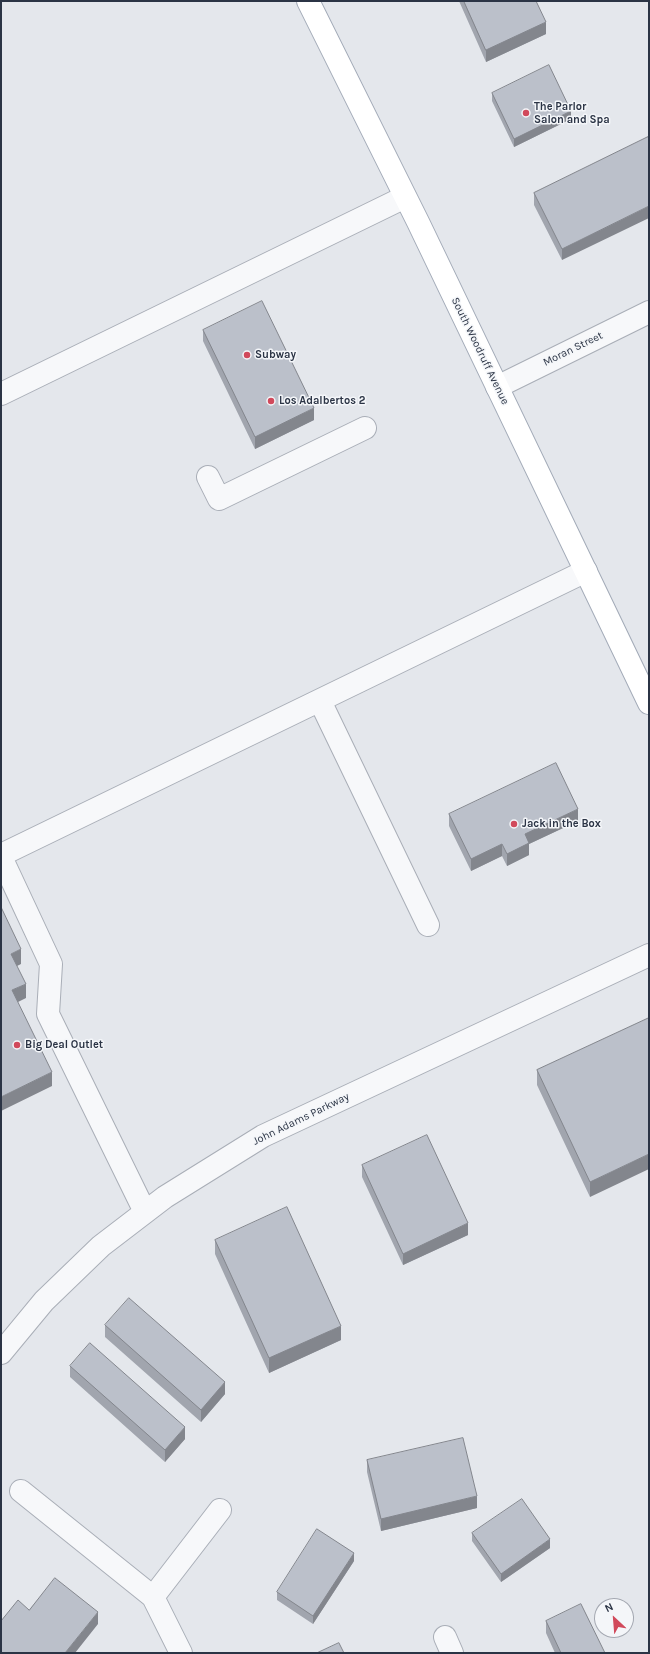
<!DOCTYPE html>
<style>
body{margin:0}
#map{position:relative;width:650px;height:1654px;overflow:hidden;background:#e4e7ec;font-family:Karla,sans-serif}
canvas{display:block}
.frame{position:absolute;inset:0;border:2px solid #2b3445;pointer-events:none}
.north{position:absolute;left:594px;top:1598px;width:40px;height:40px;box-sizing:border-box;background:#f4f6f9;border:1px solid #a4a8b1;border-radius:50%;rotate:334deg;font-size:11px;font-weight:700;line-height:16px;text-align:center;color:#2b3445}
.north::after{content:'';display:block;margin:auto;width:14px;height:18px;background:#d1495b;clip-path:polygon(50% 0,100% 100%,50% 72%,0 100%)}
</style>
<div id="map">
<canvas width="650" height="1654"></canvas>
<div class="frame"></div>
<div class="north">N</div>
</div>
<script>
const ctx = document.querySelector('canvas').getContext('2d');
ctx.lineJoin = 'round';
function strokePath(path, color, width, dash) {
  ctx.strokeStyle = color;
  ctx.lineWidth = width;
  ctx.lineCap = dash ? 'butt' : 'round';
  ctx.setLineDash(dash || []);
  ctx.stroke(path);
}
function fillPath(path, color) {
  ctx.fillStyle = color;
  ctx.fill(path, 'evenodd');
}
function write(font, color, halo, rows, align = 'center') {
  ctx.font = font + ' Karla,sans-serif';
  ctx.lineWidth = 3;
  ctx.setLineDash([]);
  ctx.textBaseline = 'middle';
  ctx.strokeStyle = halo;
  ctx.fillStyle = color;
  for (const [text, x, y, turn = 0] of rows) {
    ctx.save();
    ctx.translate(x, y);
    ctx.rotate((+turn || 0) * Math.PI / 180);
    ctx.textAlign = isNaN(turn) ? turn : align;
    if (halo) ctx.strokeText(text, 0, 0);
    ctx.fillText(text, 0, 0);
    ctx.restore();
  }
}
const minor = new Path2D(`
 M 497,387 L 649,312
 M 1,394 L 405,197
 M 208,477 L 219,499 L 365,428
 M 320,701 L 428,925
 M 1,855 L 586,571
 M 1,857 L 51,964 L 48,1014 L 145,1212
 M 1,1353 L 44,1301 L 101,1246 L 165,1197 L 263,1136 L 649,955
 M 21,1491 L 153,1597 L 181,1653
 M 153,1597 L 220,1510
 M 445,1637 L 452,1653`);
const major = new Path2D(`
 M 308,1 L 418,222 L 649,703`);
strokePath(minor, '#a9aeb7', 24);
strokePath(major, '#a3abb8', 24);
strokePath(minor, '#f7f8fa', 22);
strokePath(major, '#fff', 22);
fillPath(new Path2D(`
 M 459,1 L 536,1 L 546,34 L 486,62 Z
 M 492,93 L 571,119 L 514,147 L 492,101 Z
 M 648,137 L 562,260 L 534,205 L 534,193 Z
 M 203,330 L 314,420 L 255,449 L 203,341 Z
 M 449,814 L 578,821 L 529,844 L 529,855 L 507,866 L 502,856 L 471,871 L 449,826 Z
 M 649,1018 L 590,1197 L 537,1085 L 537,1070 Z
 M 362,1165 L 468,1235 L 403,1265 L 362,1177 Z
 M 215,1240 L 341,1340 L 269,1373 L 215,1254 Z
 M 105,1325 L 225,1394 L 201,1422 L 105,1337 Z
 M 70,1366 L 185,1439 L 165,1462 L 70,1377 Z
 M 367,1460 L 477,1508 L 381,1531 L 367,1472 Z
 M 472,1533 L 550,1548 L 501,1582 L 472,1541 Z
 M 354,1561 L 313,1624 L 277,1600 L 277,1592 Z
 M 546,1621 L 605,1653 L 555,1653 L 546,1633 Z`), '#a1a5ae');
fillPath(new Path2D(`
 M 546,22 L 546,34 L 486,62 L 486,50 Z
 M 571,111 L 571,119 L 514,147 L 514,139 Z
 M 649,206 L 649,218 L 562,260 L 562,249 Z
 M 314,408 L 314,420 L 255,449 L 255,437 Z
 M 578,809 L 578,821 L 529,844 L 529,855 L 507,866 L 507,854 L 525,834 Z
 M 502,844 L 502,856 L 471,871 L 471,859 Z
 M 21,949 L 21,964 L 11,969 L 11,954 Z
 M 26,984 L 26,998 L 12,1005 L 12,990 Z
 M 52,1072 L 52,1086 L 1,1111 L 1,1097 Z
 M 649,1154 L 649,1169 L 590,1197 L 590,1182 Z
 M 468,1223 L 468,1235 L 403,1265 L 403,1254 Z
 M 341,1326 L 341,1340 L 269,1373 L 269,1358 Z
 M 225,1382 L 225,1394 L 201,1422 L 201,1410 Z
 M 185,1427 L 185,1439 L 165,1462 L 165,1450 Z
 M 477,1496 L 477,1508 L 381,1531 L 381,1519 Z
 M 550,1539 L 550,1548 L 501,1582 L 501,1574 Z
 M 354,1553 L 354,1561 L 313,1624 L 313,1616 Z
 M 98,1612 L 98,1624 L 75,1653 L 65,1653 Z`), '#83868d');
const building = new Path2D(`
 M 464,1 L 536,1 L 546,22 L 486,50 Z
 M 549,65 L 571,111 L 514,139 L 492,93 Z
 M 648,137 L 649,140 L 649,206 L 562,249 L 534,193 Z
 M 262,301 L 314,408 L 255,437 L 203,330 Z
 M 556,763 L 578,809 L 525,834 L 529,843 L 507,854 L 502,844 L 471,859 L 449,814 Z
 M 1,907 L 21,949 L 11,954 L 26,984 L 12,990 L 52,1072 L 1,1097 Z
 M 649,1018 L 649,1154 L 590,1182 L 537,1070 Z
 M 427,1135 L 468,1223 L 403,1254 L 362,1165 Z
 M 287,1207 L 341,1326 L 269,1358 L 215,1240 Z
 M 129,1298 L 225,1382 L 201,1410 L 105,1325 Z
 M 90,1343 L 185,1427 L 165,1450 L 70,1366 Z
 M 463,1438 L 477,1496 L 381,1519 L 367,1460 Z
 M 522,1499 L 550,1539 L 501,1574 L 472,1533 Z
 M 317,1529 L 354,1553 L 313,1616 L 277,1592 Z
 M 55,1578 L 98,1612 L 65,1653 L 1,1653 L 1,1621 L 18,1600 L 29,1610 Z
 M 581,1604 L 605,1653 L 561,1653 L 546,1621 Z
 M 339,1643 L 344,1653 L 317,1653 Z`);
fillPath(building, '#bbc0ca');
strokePath(building, '#83868d', 1);
for (const [x, y, r, color] of [
 [526,113,4,"#d1495b"],
 [247,355,4,"#d1495b"],
 [271,401,4,"#d1495b"],
 [514,824,4,"#d1495b"],
 [17,1045,4,"#d1495b"]
]) {
  const dot = new Path2D();
  dot.arc(x, y, r, 0, 2 * Math.PI);
  ctx.fillStyle = color;
  ctx.fill(dot);
  strokePath(dot, '#f4f6f9', 1.5);
}
write('bold 11px', '#2b3445', '#f4f6f9', [
 ["The Parlor",534,107],
 ["Salon and Spa",534,120],
 ["Subway",255,355],
 ["Los Adalbertos 2",279,401],
 ["Jack in the Box",522,824],
 ["Big Deal Outlet",25,1045]
], 'left');
write('11px', '#2b3445', '#f4f6f9', [
 ["Moran Street",573,349,-26],
 ["South Woodruff Avenue",480,351,64],
 ["John Adams Parkway",301,1119,-26]
]);
</script>
